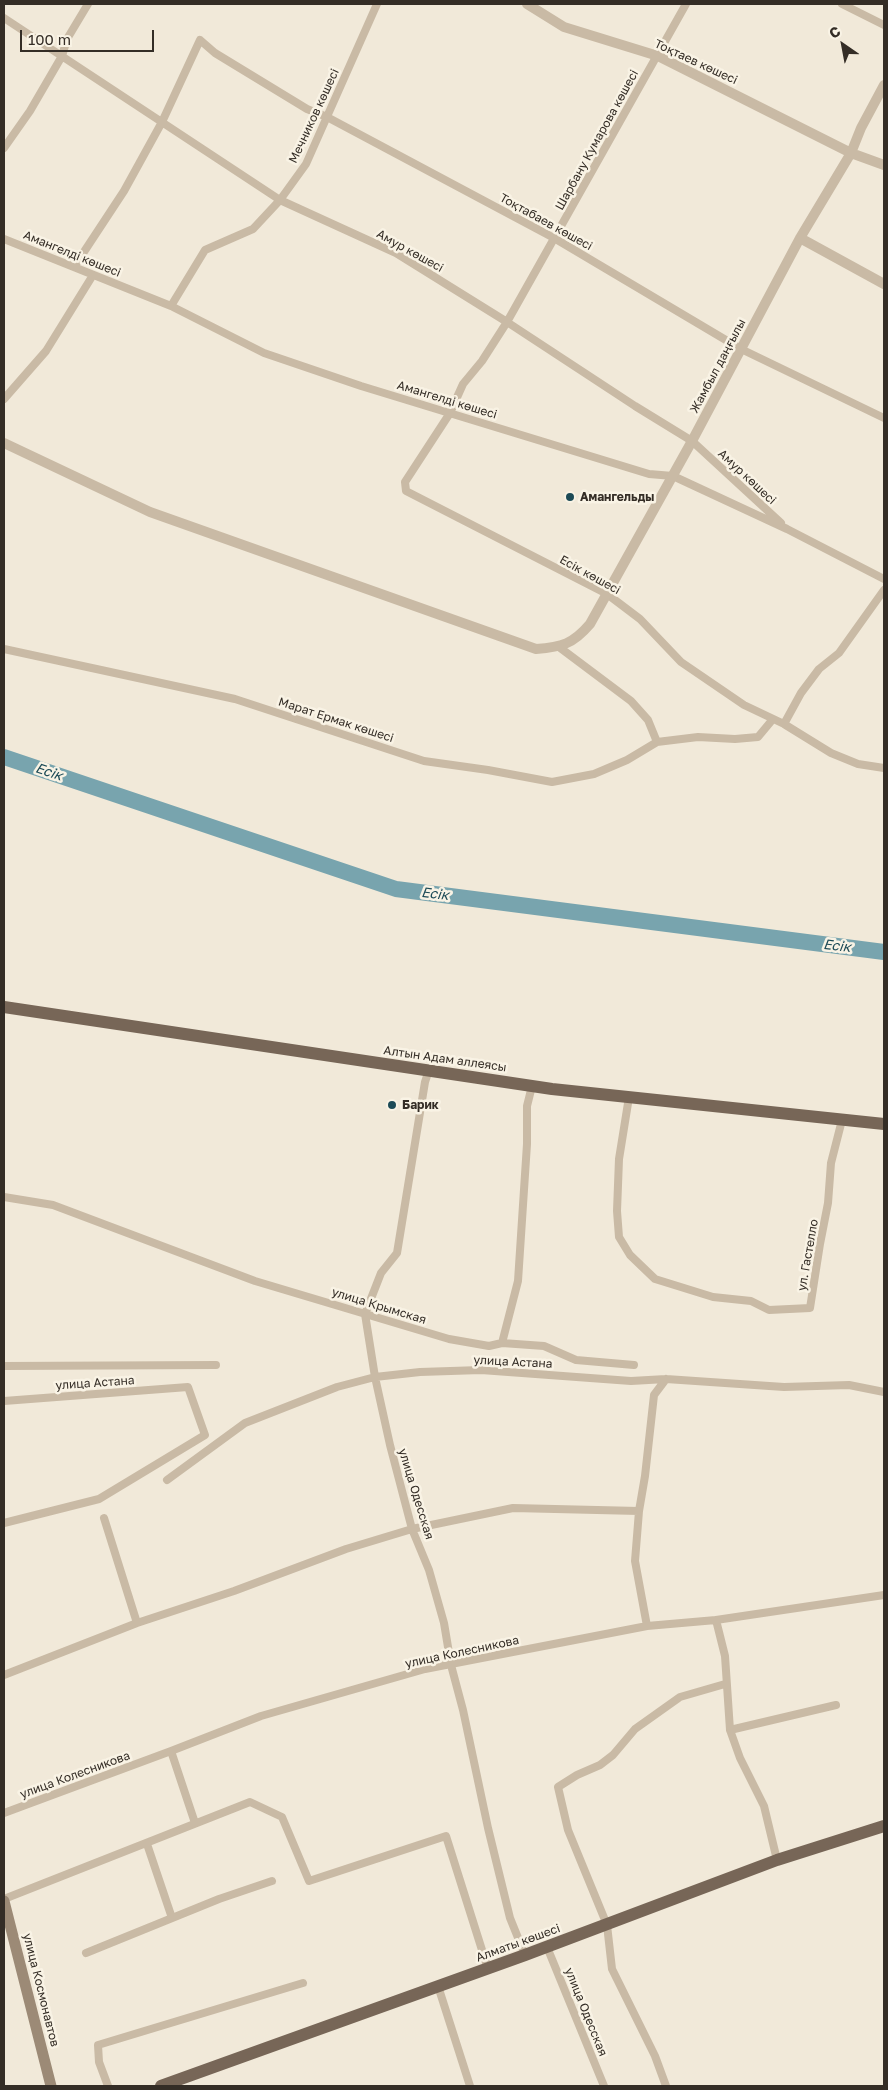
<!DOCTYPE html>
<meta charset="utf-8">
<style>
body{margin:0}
#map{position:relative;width:888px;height:2090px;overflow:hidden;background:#f1e9d9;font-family:"Golos Text",sans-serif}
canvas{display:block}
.frame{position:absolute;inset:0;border:5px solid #342d26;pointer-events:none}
.north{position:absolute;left:818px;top:20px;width:50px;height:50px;-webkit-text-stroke:4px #f9f3e5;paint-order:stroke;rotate:327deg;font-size:14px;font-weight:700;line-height:20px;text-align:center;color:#342d26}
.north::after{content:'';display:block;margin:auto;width:18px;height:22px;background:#342d26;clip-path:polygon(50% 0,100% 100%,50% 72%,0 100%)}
.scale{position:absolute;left:20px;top:30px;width:134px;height:22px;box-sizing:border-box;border:2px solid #342d26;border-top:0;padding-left:6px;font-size:15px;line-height:18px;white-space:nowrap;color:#342d26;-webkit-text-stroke:4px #f9f3e5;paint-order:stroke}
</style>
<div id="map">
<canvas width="888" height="2090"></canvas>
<div class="frame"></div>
<div class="north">С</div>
<div class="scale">100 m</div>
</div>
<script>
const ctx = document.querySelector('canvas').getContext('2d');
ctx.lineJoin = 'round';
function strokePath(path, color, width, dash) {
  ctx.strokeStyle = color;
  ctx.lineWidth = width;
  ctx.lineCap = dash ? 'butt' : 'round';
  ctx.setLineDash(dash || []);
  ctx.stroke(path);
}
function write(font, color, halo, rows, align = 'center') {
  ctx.font = font + ' "Golos Text",sans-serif';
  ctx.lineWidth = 5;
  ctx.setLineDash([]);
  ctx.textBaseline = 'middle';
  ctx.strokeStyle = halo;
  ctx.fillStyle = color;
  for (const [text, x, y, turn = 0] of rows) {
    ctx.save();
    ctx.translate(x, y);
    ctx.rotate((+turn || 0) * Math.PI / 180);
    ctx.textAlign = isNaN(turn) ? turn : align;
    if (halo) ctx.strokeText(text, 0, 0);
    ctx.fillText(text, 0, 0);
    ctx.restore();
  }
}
strokePath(new Path2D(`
 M 4,757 L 396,889 L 884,952`), '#78a4ae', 16);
strokePath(new Path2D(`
 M 686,4 L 507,322 L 482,361 L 463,384 L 450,413 L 405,482 L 406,491 L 607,594 L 640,619 L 681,662 L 744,705 L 784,724 L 831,753 L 858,764 L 884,768
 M 842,4 L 884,25
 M 4,18 L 280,200 L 396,253 L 507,322 L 635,406 L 692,441 L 781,523
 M 4,148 L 30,111 L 62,56 L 67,39 L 88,4
 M 4,239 L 171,306 L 264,353 L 361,386 L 649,474 L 673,476 L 787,529 L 884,579
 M 74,267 L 124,191 L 162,122 L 200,40 L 215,53 L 307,109 L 327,117 L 554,238 L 741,349 L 884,418
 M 171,306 L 205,250 L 253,229 L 280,200 L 306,164 L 377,4
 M 4,399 L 46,351 L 93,275
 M 559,647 L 631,701 L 648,720 L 657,742
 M 4,649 L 235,699 L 424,761 L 488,770 L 552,782 L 594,774 L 627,760 L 657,742 L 698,737 L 735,739 L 758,737 L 773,719
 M 784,724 L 801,693 L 819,669 L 839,653 L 884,590
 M 429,1070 L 425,1082 L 397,1253 L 381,1273 L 365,1314 L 375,1377 L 390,1445 L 412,1529 L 429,1570 L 444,1623 L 451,1665 L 463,1710 L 488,1828 L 510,1918 L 525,1955
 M 629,1097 L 619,1159 L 617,1211 L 619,1237 L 630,1255 L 655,1279 L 713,1297 L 751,1301 L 769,1310 L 810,1308 L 820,1244 L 828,1203 L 831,1163 L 842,1120
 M 4,1197 L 53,1205 L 255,1281 L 449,1339 L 489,1346 L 502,1343 L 518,1281 L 527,1144 L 527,1106 L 532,1086
 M 502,1343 L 544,1346 L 576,1360 L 634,1365
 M 4,1366 L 216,1365
 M 4,1401 L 188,1387 L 205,1435 L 99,1499 L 4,1523
 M 167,1480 L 245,1423 L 337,1387 L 375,1377 L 420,1372 L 481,1370 L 631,1381 L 666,1379 L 784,1387 L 849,1385 L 884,1392
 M 104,1518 L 137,1623
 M 716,1620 L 725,1656 L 730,1730 L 740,1758 L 764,1806 L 777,1860
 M 647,1626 L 635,1561 L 639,1511 L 645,1476 L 654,1395 L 666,1379
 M 4,1675 L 137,1623 L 234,1591 L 346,1549 L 412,1529 L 513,1508 L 639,1511
 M 730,1730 L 836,1705
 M 171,1751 L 195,1823
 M 4,1813 L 171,1751 L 261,1716 L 425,1669 L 647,1626 L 716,1620 L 884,1595
 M 147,1844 L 172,1918
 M 4,1899 L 250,1802 L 282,1817 L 309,1881 L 446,1836 L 488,1969
 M 547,1947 L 604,2086
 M 86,1953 L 219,1899 L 272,1881
 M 438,1986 L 470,2086
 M 108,2086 L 99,2062 L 98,2045 L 303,1983
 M 666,2086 L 655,2056 L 612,1969 L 607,1925 L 568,1830 L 558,1787 L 577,1775 L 600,1765 L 613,1755 L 635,1729 L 680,1697 L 725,1684`), '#c9baa5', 8);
strokePath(new Path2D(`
 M 527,4 L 564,27 L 658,56 L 851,153 L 884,165
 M 800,238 L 884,284
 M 4,443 L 150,512 L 536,649 C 562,647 573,644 590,624 L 692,441 L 800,238 L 851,153 L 861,128 L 884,85`), '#c9baa5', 10);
strokePath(new Path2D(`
 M 4,1901 L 51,2086`), '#9c8a76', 11);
strokePath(new Path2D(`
 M 4,1007 L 552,1089 L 884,1124
 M 161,2086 L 525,1955 L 777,1860 L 884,1826`), '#776657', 12);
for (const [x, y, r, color] of [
 [570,497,5,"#1c4a56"],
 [392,1105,5,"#1c4a56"]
]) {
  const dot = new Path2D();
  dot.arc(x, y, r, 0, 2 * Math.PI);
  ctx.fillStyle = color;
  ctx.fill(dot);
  strokePath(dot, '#f9f3e5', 2);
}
write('12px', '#342d26', '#f9f3e5', [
 ["Тоқтаев көшесі",696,62,25],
 ["Мечников көшесі",314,116,-65],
 ["Шарбану Кумарова көшесі",597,140,-61],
 ["Тоқтабаев көшесі",546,222,29],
 ["Амур көшесі",410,251,29],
 ["Амангелді көшесі",72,254,22],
 ["Жамбыл даңғылы",718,366,-62],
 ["Амангелді көшесі",447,400,17],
 ["Амур көшесі",747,477,43],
 ["Есік көшесі",590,575,29],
 ["Марат Ермак көшесі",336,720,18],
 ["Алтын Адам аллеясы",445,1059,8],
 ["ул. Гастелло",808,1255,-80],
 ["улица Крымская",379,1306,17],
 ["улица Астана",513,1362,3],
 ["улица Астана",95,1383,-4],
 ["улица Одесская",416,1494,73],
 ["улица Колесникова",462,1652,-12],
 ["улица Колесникова",75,1775,-20],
 ["Алматы көшесі",518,1943,-20],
 ["улица Космонавтов",41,1990,76],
 ["улица Одесская",586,2012,68]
]);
write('bold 12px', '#342d26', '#f9f3e5', [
 ["Амангельды",580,497],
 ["Барик",402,1105]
], 'left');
write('italic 14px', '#1c4a56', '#f9f3e5', [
 ["Есік",49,772,19],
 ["Есік",435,894,7],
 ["Есік",837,946,7]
]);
</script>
